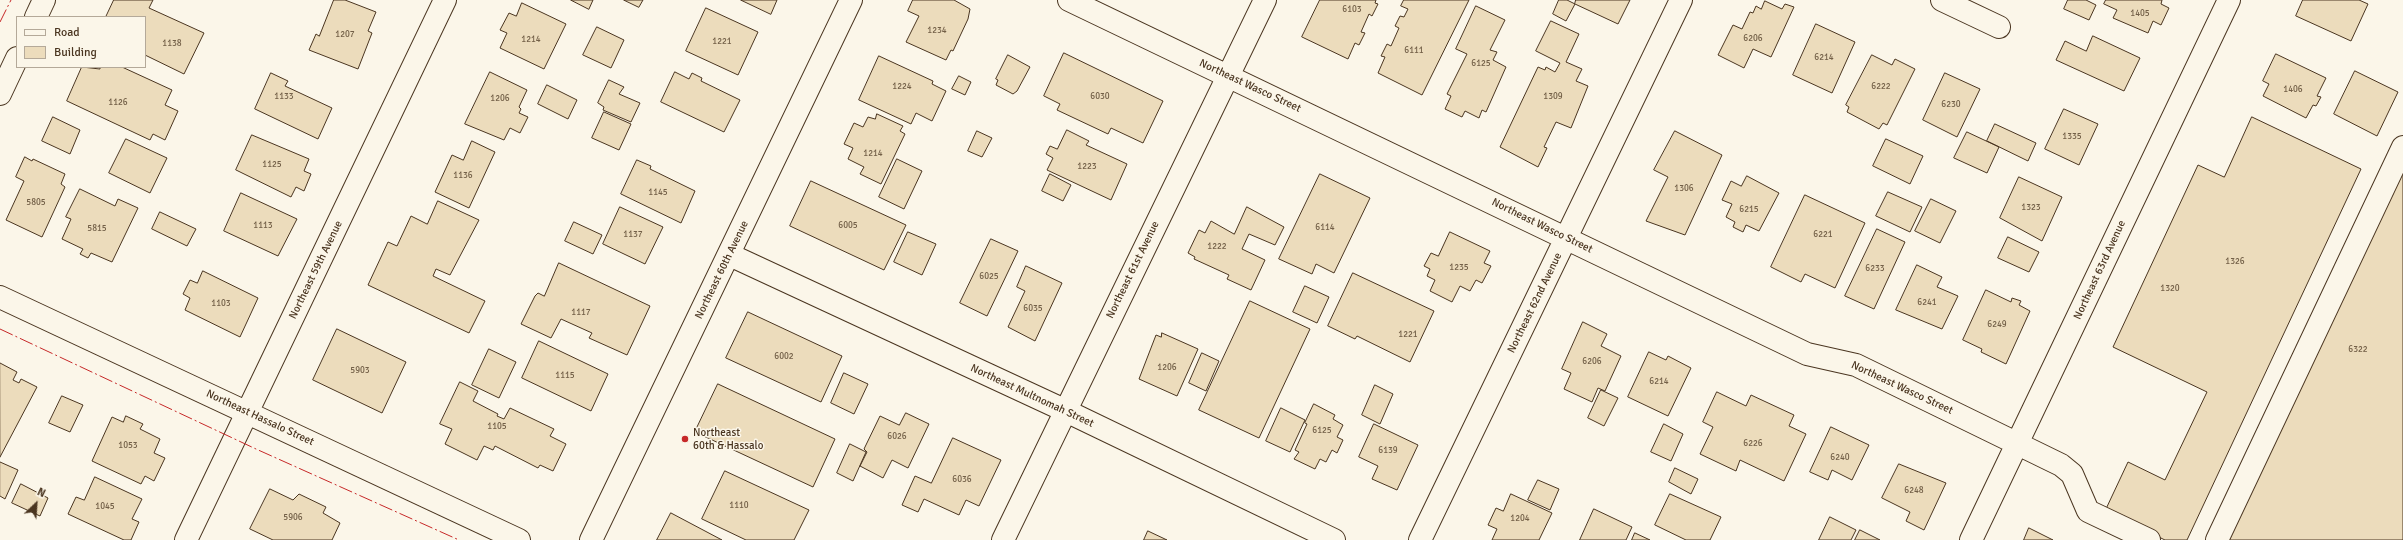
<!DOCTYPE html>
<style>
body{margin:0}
#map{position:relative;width:2403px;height:540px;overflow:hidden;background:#fbf6e9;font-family:Signika,sans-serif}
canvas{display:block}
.legend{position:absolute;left:16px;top:16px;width:130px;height:52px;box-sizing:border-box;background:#fbf6e9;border:1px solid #b4a999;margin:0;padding:5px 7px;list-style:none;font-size:12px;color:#4a3520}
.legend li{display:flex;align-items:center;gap:8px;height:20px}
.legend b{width:20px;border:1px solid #b4a999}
.north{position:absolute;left:16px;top:484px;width:40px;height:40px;-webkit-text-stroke:3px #fbf6e9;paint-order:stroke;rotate:25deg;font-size:11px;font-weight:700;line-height:16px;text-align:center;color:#4a3520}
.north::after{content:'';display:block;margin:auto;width:14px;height:18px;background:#4a3520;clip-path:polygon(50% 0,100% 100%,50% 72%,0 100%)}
</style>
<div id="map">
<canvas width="2403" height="540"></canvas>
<ul class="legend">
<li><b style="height:5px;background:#fbf6e9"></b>Road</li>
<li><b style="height:11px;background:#ecdcbc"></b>Building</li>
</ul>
<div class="north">N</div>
</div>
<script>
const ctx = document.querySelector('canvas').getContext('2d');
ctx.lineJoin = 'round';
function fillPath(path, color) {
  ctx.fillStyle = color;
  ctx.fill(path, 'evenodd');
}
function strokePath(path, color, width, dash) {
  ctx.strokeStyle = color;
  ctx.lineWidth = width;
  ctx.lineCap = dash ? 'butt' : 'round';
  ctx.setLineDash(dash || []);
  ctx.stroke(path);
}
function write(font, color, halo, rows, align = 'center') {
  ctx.font = font + ' Signika,sans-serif';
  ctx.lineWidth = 3;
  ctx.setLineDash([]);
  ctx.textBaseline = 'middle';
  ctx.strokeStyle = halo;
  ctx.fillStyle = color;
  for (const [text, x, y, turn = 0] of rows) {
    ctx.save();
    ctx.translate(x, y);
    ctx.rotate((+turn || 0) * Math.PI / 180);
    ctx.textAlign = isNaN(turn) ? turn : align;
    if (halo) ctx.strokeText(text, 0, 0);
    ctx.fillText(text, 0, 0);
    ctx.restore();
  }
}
const building = new Path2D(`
 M 114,0 L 153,0 L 149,8 L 204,33 L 184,74 L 145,55 L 145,17 L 106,17 Z
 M 334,0 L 345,0 L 376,12 L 368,31 L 372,33 L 358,69 L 309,50 L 316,34 L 319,36 Z
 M 571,0 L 593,0 L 589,9 Z
 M 624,0 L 643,0 L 639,7 Z
 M 741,0 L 777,0 L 771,14 Z
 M 913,0 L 954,0 L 970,9 L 968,19 L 953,51 L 951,50 L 946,60 L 906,42 L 919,16 L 908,11 Z
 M 1320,0 L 1376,0 L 1375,3 L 1378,4 L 1372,16 L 1369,14 L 1361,32 L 1365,33 L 1359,45 L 1355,43 L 1348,59 L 1302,37 Z
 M 1404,0 L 1469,0 L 1422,95 L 1378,73 L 1385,57 L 1381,56 L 1387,44 L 1391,46 L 1399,28 L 1395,26 L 1400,16 L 1404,17 L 1408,9 L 1401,6 Z
 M 1559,0 L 1567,0 L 1575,4 L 1566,21 L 1553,14 Z
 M 1576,0 L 1630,0 L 1618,24 L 1575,4 Z
 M 2068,0 L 2086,0 L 2096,5 L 2089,20 L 2064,9 Z
 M 2106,0 L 2162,0 L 2161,4 L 2169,8 L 2161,25 L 2153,21 L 2148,33 L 2113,18 L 2117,10 L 2104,4 Z
 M 2303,0 L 2359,0 L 2368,4 L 2351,41 L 2296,16 Z
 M 1765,1 L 1782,9 L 1785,4 L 1794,7 L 1771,57 L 1753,49 L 1744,68 L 1718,55 L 1733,25 L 1742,29 L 1750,12 L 1753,13 L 1756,6 L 1761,9 Z
 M 522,3 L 566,24 L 544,69 L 500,48 L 507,33 L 500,30 L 509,13 L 516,16 Z
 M 1476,6 L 1505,20 L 1490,50 L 1497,52 L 1493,60 L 1506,67 L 1486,112 L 1482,110 L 1479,118 L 1465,111 L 1462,117 L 1445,109 L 1451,96 L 1447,94 L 1467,54 L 1456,49 Z
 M 706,8 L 758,32 L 738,75 L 686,51 Z
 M 1551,21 L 1579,34 L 1566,62 L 1582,69 L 1576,81 L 1588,86 L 1571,128 L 1556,122 L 1544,147 L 1547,148 L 1538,167 L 1500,147 L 1538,67 L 1545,70 L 1546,67 L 1555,72 L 1560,63 L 1536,51 Z
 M 1816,24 L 1855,42 L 1832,93 L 1793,75 Z
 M 597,27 L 624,40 L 611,68 L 583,55 Z
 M 2093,36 L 2140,58 L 2124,91 L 2056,60 L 2065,41 L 2086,51 Z
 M 1064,53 L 1163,101 L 1143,143 L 1111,128 L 1108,134 L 1057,110 L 1060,104 L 1044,96 Z
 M 2276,54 L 2326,78 L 2317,96 L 2321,97 L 2316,106 L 2313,105 L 2306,118 L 2263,96 L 2269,84 L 2263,81 Z
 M 1008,55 L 1030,67 L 1017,91 L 1013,94 L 996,85 L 998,80 L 996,79 Z
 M 1872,55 L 1892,65 L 1895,59 L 1915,69 L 1887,125 L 1883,123 L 1879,129 L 1847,112 L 1849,107 L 1846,105 Z
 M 879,56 L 933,81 L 932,84 L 946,91 L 932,121 L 916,113 L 911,124 L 859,100 Z
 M 82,67 L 100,69 L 100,67 L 122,67 L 172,90 L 165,105 L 178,111 L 165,140 L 153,134 L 150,140 L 67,101 Z
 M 2355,71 L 2398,92 L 2377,136 L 2334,114 Z
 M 490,72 L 527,90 L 519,107 L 521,109 L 519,113 L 528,117 L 520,133 L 510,128 L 504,140 L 465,124 Z
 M 675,72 L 689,79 L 692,73 L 702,78 L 701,81 L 740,100 L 724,132 L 661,102 Z
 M 271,73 L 288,81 L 285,86 L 332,108 L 318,139 L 255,109 Z
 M 1945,73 L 1980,89 L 1957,137 L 1923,120 Z
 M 959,76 L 971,82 L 965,95 L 952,89 Z
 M 609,80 L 624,87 L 619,94 L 640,103 L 631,122 L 603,110 L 604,107 L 598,103 Z
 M 547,85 L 577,100 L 568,119 L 538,104 Z
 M 2064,109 L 2098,124 L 2079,165 L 2045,149 Z
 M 604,112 L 631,124 L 619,150 L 592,138 Z
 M 877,114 L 903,126 L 900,131 L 905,134 L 881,184 L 860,174 L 864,167 L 848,159 L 853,148 L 844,144 L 854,123 L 863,127 L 868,117 L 875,119 Z
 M 53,117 L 80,130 L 70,154 L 42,141 Z
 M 2252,117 L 2361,169 L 2187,540 L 2165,540 L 2105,511 L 2128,462 L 2165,480 L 2207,392 L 2113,347 L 2198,165 L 2224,177 Z
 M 1995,124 L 2036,143 L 2028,161 L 1987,141 Z
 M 1067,130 L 1089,141 L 1086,145 L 1127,164 L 1111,200 L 1047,170 L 1053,158 L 1046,154 L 1050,146 L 1057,149 Z
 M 977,131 L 992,138 L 982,157 L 968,151 Z
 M 1675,131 L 1722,155 L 1685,235 L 1646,221 L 1668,177 L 1654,170 Z
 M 1967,132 L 1999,147 L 1987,173 L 1954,158 Z
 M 252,135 L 309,159 L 304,171 L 311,174 L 304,191 L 296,187 L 291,197 L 236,170 Z
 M 126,139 L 167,158 L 150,193 L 109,173 Z
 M 1886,139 L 1923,156 L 1910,184 L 1873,166 Z
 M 472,141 L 495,152 L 469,208 L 435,192 L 452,155 L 463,160 Z
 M 25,157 L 32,161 L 33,159 L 65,174 L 61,184 L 65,187 L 42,237 L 6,220 L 24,181 L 16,177 Z
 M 897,159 L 922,171 L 904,209 L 879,197 Z
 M 637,160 L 651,166 L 650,169 L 695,191 L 681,223 L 621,194 Z
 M 2403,160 L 2403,540 L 2223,540 Z
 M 1050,174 L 1071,185 L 1063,201 L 1042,191 Z
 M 1320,174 L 1370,198 L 1334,273 L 1316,264 L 1312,274 L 1279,259 Z
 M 1747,176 L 1779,193 L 1759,231 L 1746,225 L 1743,232 L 1733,227 L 1735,222 L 1726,217 L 1732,204 L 1722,200 L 1731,181 L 1741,186 Z
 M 2019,177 L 2062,197 L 2042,241 L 2000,218 Z
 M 811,181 L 906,225 L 884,270 L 790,226 Z
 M 80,189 L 115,206 L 118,199 L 138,208 L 112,262 L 91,253 L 88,258 L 80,254 L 83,249 L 62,239 L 71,219 L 66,217 Z
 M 1888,192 L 1922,207 L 1910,232 L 1876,216 Z
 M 241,193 L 297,219 L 278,256 L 224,231 Z
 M 1805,195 L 1865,223 L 1835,288 L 1805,274 L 1801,282 L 1771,267 Z
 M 1931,199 L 1956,211 L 1940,243 L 1915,231 Z
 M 438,201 L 479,220 L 450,275 L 436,269 L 433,276 L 485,301 L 469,333 L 368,285 L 388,242 L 397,246 L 411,216 L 427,224 Z
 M 620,207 L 663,227 L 645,264 L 603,244 Z
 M 1247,207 L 1284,227 L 1275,245 L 1249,234 L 1242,249 L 1265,260 L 1251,290 L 1227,279 L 1229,275 L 1194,259 L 1195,257 L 1188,253 L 1199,230 L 1205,233 L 1211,221 L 1234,234 Z
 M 160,212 L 196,229 L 187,246 L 152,229 Z
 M 574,222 L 602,235 L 593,254 L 565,241 Z
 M 1877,229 L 1905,242 L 1874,309 L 1845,296 Z
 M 908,232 L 936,244 L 922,275 L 894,262 Z
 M 1450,232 L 1490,251 L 1484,263 L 1491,266 L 1482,283 L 1476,280 L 1470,291 L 1460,286 L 1452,302 L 1430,291 L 1435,280 L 1427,276 L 1430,269 L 1424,266 L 1431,253 L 1438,256 Z
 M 2008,237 L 2039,252 L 2029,272 L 1998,258 Z
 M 991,239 L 1018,251 L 987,316 L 960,303 Z
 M 559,263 L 650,306 L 627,355 L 589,338 L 592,333 L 561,319 L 551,338 L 521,324 L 535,296 L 538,293 L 544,296 Z
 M 1917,265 L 1942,277 L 1937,287 L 1958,296 L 1942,329 L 1896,310 Z
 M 1026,266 L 1062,283 L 1035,341 L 1008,327 L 1025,291 L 1017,287 Z
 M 203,271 L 258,298 L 240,337 L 185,310 L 190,298 L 183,294 L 190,280 L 197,283 Z
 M 1353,273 L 1434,311 L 1410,362 L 1357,336 L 1355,339 L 1328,326 Z
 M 1305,286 L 1329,297 L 1317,323 L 1293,312 Z
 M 1986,290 L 2011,302 L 2012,298 L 2021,301 L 2019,305 L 2030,311 L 2006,364 L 1981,352 L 1982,349 L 1963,340 Z
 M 1250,301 L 1310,329 L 1259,438 L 1199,410 Z
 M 748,312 L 842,356 L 821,402 L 726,358 Z
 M 1583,322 L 1607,334 L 1601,346 L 1621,356 L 1605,391 L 1598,388 L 1592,402 L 1564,389 L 1571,373 L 1562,369 Z
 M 337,329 L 406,362 L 382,413 L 313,380 Z
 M 1162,333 L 1198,349 L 1177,396 L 1139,379 L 1156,335 L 1161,337 Z
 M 539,341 L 608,374 L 591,411 L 522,378 Z
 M 489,349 L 516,362 L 499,398 L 472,385 Z
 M 1649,352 L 1666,360 L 1668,356 L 1691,368 L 1668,416 L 1628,397 Z
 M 1202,353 L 1219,361 L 1206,391 L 1189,383 Z
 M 0,363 L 17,372 L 13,380 L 19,383 L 21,379 L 37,387 L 0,457 Z
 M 844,373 L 868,384 L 854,414 L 831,403 Z
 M 460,382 L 478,391 L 473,401 L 498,414 L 497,416 L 504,419 L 510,408 L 554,429 L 550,436 L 566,444 L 553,471 L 540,465 L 538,468 L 495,446 L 493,450 L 484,446 L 477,460 L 445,444 L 452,429 L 440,424 Z
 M 718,384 L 835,439 L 813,487 L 695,432 Z
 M 1375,385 L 1393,394 L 1380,424 L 1362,415 Z
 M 1601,390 L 1618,398 L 1604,426 L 1588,418 Z
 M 1717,392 L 1746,406 L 1751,395 L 1794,415 L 1789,426 L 1806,434 L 1784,481 L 1740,460 L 1736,471 L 1700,454 L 1713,427 L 1703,422 Z
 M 62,396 L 83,405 L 70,432 L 49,423 Z
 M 1314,404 L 1335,415 L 1333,419 L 1343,425 L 1337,437 L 1343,440 L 1337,453 L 1332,450 L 1326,462 L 1320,459 L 1315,469 L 1294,459 L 1299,452 L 1295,450 L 1307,424 L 1305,423 Z
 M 1281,408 L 1305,420 L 1290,452 L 1266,441 Z
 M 906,413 L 929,424 L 908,468 L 892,460 L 883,478 L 860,466 L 867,452 L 864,449 L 880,416 L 899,425 Z
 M 126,416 L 143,424 L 140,429 L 160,439 L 154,453 L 165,458 L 154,481 L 145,476 L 141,484 L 92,461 L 112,417 L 123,422 Z
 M 1374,424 L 1418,445 L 1397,490 L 1372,479 L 1378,466 L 1359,457 Z
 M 1664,424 L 1683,434 L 1671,461 L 1651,452 Z
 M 1831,427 L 1869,445 L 1852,480 L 1832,470 L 1828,480 L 1810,472 Z
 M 953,438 L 1001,460 L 979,506 L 966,500 L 959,515 L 924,499 L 918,512 L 902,505 L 915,476 L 931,483 Z
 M 850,444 L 866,452 L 853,481 L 837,473 Z
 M 0,462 L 18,470 L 5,499 L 0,496 Z
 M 1899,464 L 1946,483 L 1924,530 L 1906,521 L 1910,512 L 1882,498 Z
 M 1675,468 L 1698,479 L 1691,494 L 1669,482 Z
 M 725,471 L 809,510 L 794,540 L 746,540 L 702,519 Z
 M 95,477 L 142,499 L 132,519 L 139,522 L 131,540 L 124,540 L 68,514 L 76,497 L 84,500 Z
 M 1538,480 L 1559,489 L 1550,510 L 1528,500 Z
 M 21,484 L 48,498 L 40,516 L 12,503 Z
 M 270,489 L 293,500 L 299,494 L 326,507 L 323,513 L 340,523 L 332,540 L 273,540 L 250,529 Z
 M 1511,494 L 1552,513 L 1539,540 L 1492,540 L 1497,529 L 1488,525 L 1496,508 L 1503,511 Z
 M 1670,494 L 1721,517 L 1710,540 L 1686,540 L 1655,525 Z
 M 1594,509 L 1632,527 L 1626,540 L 1580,540 Z
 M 671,513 L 722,540 L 657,540 Z
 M 1830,517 L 1856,530 L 1851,540 L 1819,540 Z
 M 2029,528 L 2053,540 L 2024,540 Z
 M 1860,530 L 1880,540 L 1855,540 Z
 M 1148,531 L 1167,540 L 1144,540 Z
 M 1635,533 L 1650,540 L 1632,540 Z`);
fillPath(building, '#ecdcbc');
strokePath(building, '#4a3520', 1);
const minor = new Path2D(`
 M 1069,0 L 1807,354 L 1856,365 L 2061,465 L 2072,474 L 2088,511 L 2149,540
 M 1942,0 L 1999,27
 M 36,17 L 44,0
 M 0,94 L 17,58
 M 730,255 L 1064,410 L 1334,540
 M 0,297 L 519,540
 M 186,540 L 445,0
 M 1003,540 L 1265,0
 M 1420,540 L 1681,0
 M 1971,540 L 2229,0
 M 2217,540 L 2403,147`);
const major = new Path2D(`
 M 591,540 L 851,0`);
strokePath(minor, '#4a3520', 24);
strokePath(major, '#4a3520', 24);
strokePath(minor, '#fbf6e9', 22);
strokePath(major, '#fbf6e9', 22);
strokePath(new Path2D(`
 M 0,22 L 11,0
 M 0,329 L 256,449 L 459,540`), '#c62828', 1, [14, 3, 2, 3]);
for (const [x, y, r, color] of [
 [685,439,4,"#c62828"]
]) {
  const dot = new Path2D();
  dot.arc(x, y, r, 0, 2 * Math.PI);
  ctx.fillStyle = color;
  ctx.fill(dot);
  strokePath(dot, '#fbf6e9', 1.5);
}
write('9px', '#725f47', null, [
 ["6103",1352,10],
 ["1405",2140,14],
 ["1234",937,31],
 ["1207",345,35],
 ["6206",1753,39],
 ["1214",531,40],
 ["1221",722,42],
 ["1138",172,44],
 ["6111",1414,51],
 ["6214",1824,58],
 ["6125",1481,64],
 ["1224",902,87],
 ["6222",1881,87],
 ["1406",2293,90],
 ["1133",284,97],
 ["6030",1100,97],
 ["1309",1553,97],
 ["1206",500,99],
 ["1126",118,103],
 ["6230",1951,105],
 ["1335",2072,137],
 ["1214",873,154],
 ["1125",272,165],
 ["1223",1087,167],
 ["1136",463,176],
 ["1306",1684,189],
 ["1145",658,193],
 ["5805",36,203],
 ["1323",2031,208],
 ["6215",1749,210],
 ["1113",263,226],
 ["6005",848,226],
 ["6114",1325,228],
 ["5815",97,229],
 ["1137",633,235],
 ["6221",1823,235],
 ["1222",1217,247],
 ["1326",2235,262],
 ["1235",1459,268],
 ["6233",1875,269],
 ["6025",989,277],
 ["1320",2170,289],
 ["6241",1927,303],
 ["1103",221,304],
 ["6035",1033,309],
 ["1117",581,313],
 ["6249",1997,325],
 ["1221",1408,335],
 ["6322",2358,350],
 ["6002",784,357],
 ["6206",1592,362],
 ["1206",1167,368],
 ["5903",360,371],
 ["1115",565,376],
 ["6214",1659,382],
 ["1105",497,427],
 ["6125",1322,431],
 ["6026",897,437],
 ["6226",1753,444],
 ["1053",128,446],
 ["6139",1388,451],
 ["6240",1840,458],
 ["6036",962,480],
 ["6248",1914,491],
 ["1110",739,506],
 ["1045",105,507],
 ["5906",293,518],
 ["1204",1520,519]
]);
write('11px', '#4a3520', '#fbf6e9', [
 ["Northeast Wasco Street",1250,86,25],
 ["Northeast Wasco Street",1542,226,26],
 ["Northeast 59th Avenue",316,270,-64],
 ["Northeast 60th Avenue",722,270,-64],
 ["Northeast 61st Avenue",1133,270,-64],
 ["Northeast 63rd Avenue",2100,270,-65],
 ["Northeast 62nd Avenue",1535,303,-64],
 ["Northeast Wasco Street",1902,388,25],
 ["Northeast Multnomah Street",1032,396,25],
 ["Northeast Hassalo Street",260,418,25]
]);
write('11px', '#4a3520', '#fbf6e9', [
 ["Northeast",693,433],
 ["60th & Hassalo",693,446]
], 'left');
</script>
